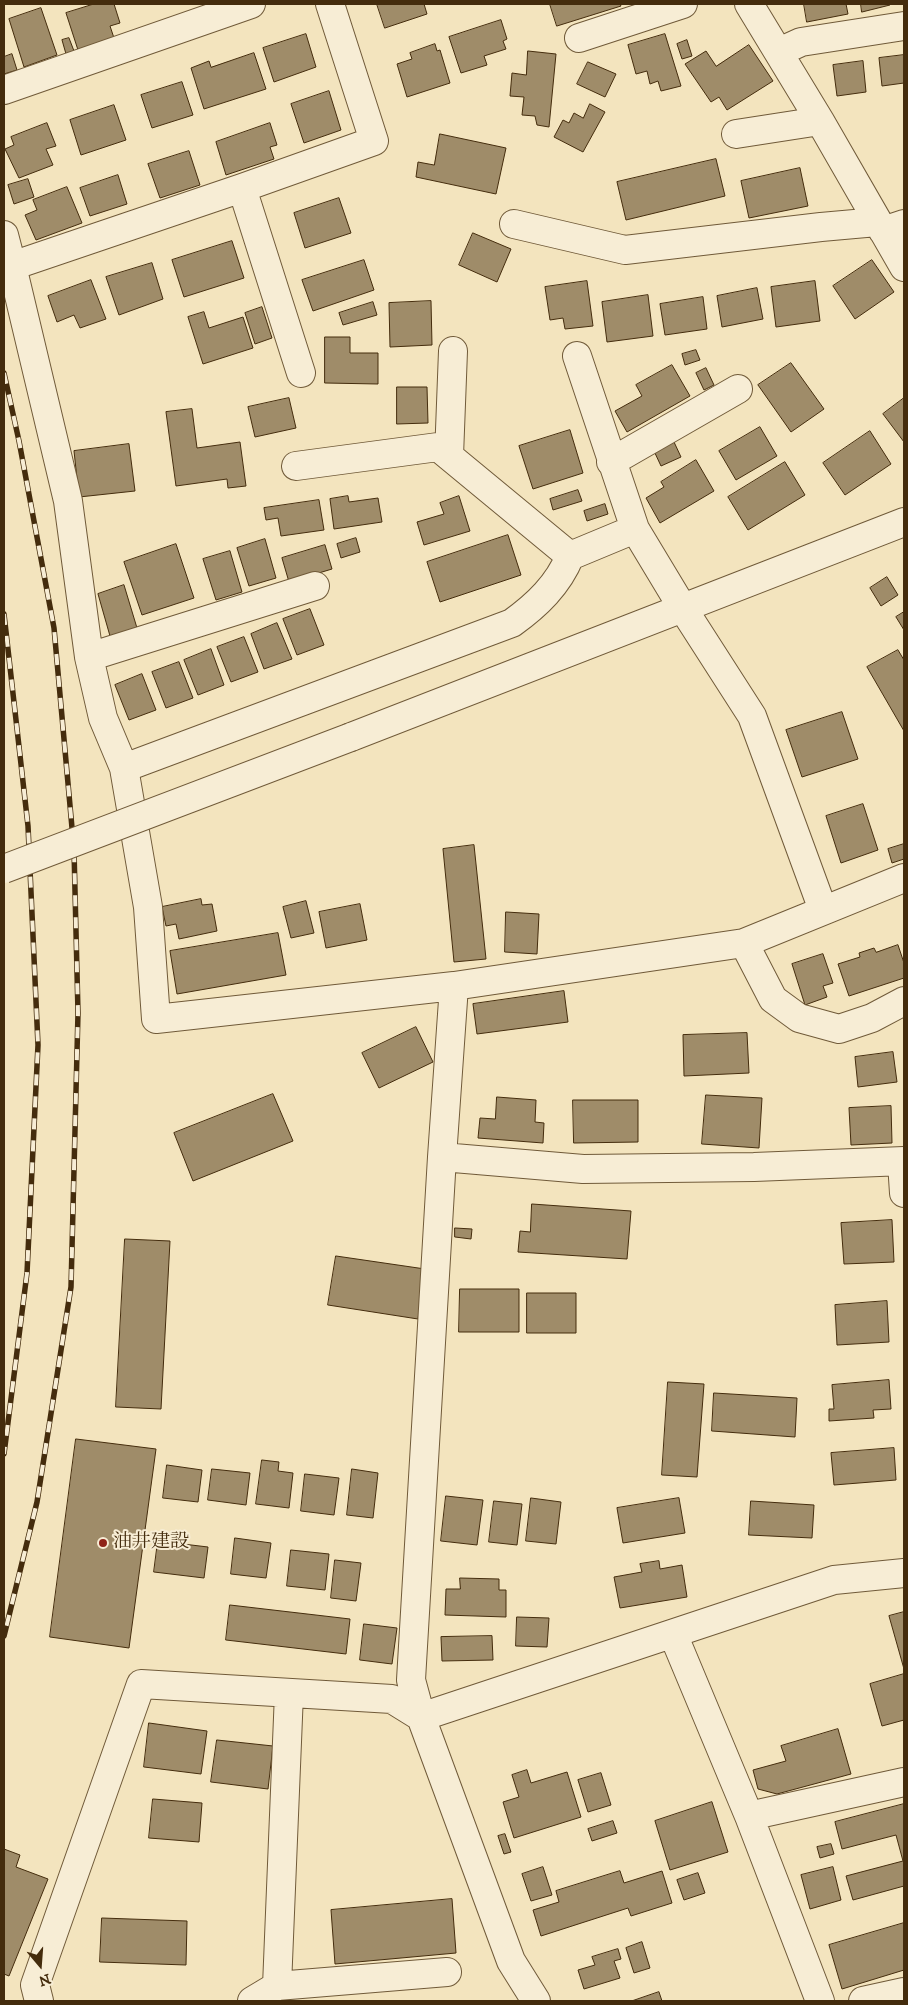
<!DOCTYPE html>
<meta charset="utf-8">
<style>
body{margin:0}
#map{position:relative;width:908px;height:2005px;overflow:hidden;background:#f3e4be;font-family:"IM FELL DW Pica",serif}
canvas{display:block}
.frame{position:absolute;inset:0;border:5px solid #442c0d;pointer-events:none}
.north{position:absolute;left:15px;top:1940px;width:50px;height:50px;-webkit-text-stroke:4px #f7edd5;paint-order:stroke;rotate:162deg;font-size:14px;font-weight:700;line-height:20px;text-align:center;color:#442c0d}
.north::after{content:'';display:block;margin:auto;width:18px;height:22px;background:#442c0d;clip-path:polygon(50% 0,100% 100%,50% 72%,0 100%)}
</style>
<div id="map">
<canvas width="908" height="2005"></canvas>
<div class="frame"></div>
<div class="north">N</div>
</div>
<script>
const ctx = document.querySelector('canvas').getContext('2d');
ctx.lineJoin = 'round';
function fillPath(path, color) {
  ctx.fillStyle = color;
  ctx.fill(path, 'evenodd');
}
function strokePath(path, color, width, dash) {
  ctx.strokeStyle = color;
  ctx.lineWidth = width;
  ctx.lineCap = dash ? 'butt' : 'round';
  ctx.setLineDash(dash || []);
  ctx.stroke(path);
}
function write(font, color, halo, rows, align = 'center') {
  ctx.font = font + ' "IM FELL DW Pica","Noto Serif JP",serif';
  ctx.lineWidth = 4;
  ctx.setLineDash([]);
  ctx.textBaseline = 'middle';
  ctx.strokeStyle = halo;
  ctx.fillStyle = color;
  for (const [text, x, y, turn = 0] of rows) {
    ctx.save();
    ctx.translate(x, y);
    ctx.rotate((+turn || 0) * Math.PI / 180);
    ctx.textAlign = isNaN(turn) ? turn : align;
    if (halo) ctx.strokeText(text, 0, 0);
    ctx.fillText(text, 0, 0);
    ctx.restore();
  }
}
const building = new Path2D(`
 M 94,4 L 114,4 L 120,23 L 110,26 L 114,38 L 78,50 L 66,13 Z
 M 377,4 L 424,4 L 427,14 L 385,28 Z
 M 550,4 L 620,4 L 621,6 L 557,26 Z
 M 804,4 L 846,4 L 848,14 L 807,22 Z
 M 861,4 L 890,4 L 890,5 L 862,12 Z
 M 41,8 L 57,55 L 24,67 L 9,19 Z
 M 501,20 L 507,39 L 503,41 L 506,49 L 484,56 L 487,65 L 461,73 L 449,37 Z
 M 306,34 L 316,67 L 274,82 L 263,48 Z
 M 665,34 L 681,86 L 661,91 L 658,81 L 650,84 L 647,71 L 636,74 L 628,45 Z
 M 69,38 L 74,51 L 66,54 L 62,40 Z
 M 687,40 L 692,56 L 682,59 L 677,44 Z
 M 435,44 L 437,51 L 440,50 L 450,83 L 407,97 L 397,64 L 412,59 L 410,53 Z
 M 749,45 L 773,81 L 727,110 L 719,97 L 711,102 L 685,64 L 706,51 L 716,66 Z
 M 528,51 L 556,54 L 549,127 L 537,125 L 535,116 L 522,115 L 524,97 L 510,96 L 512,73 L 526,75 Z
 M 254,53 L 266,89 L 204,109 L 191,68 L 209,61 L 211,67 Z
 M 12,54 L 17,70 L 4,74 L 4,57 Z
 M 904,55 L 904,83 L 882,86 L 879,58 Z
 M 863,61 L 866,92 L 837,96 L 833,65 Z
 M 588,62 L 616,74 L 605,97 L 577,84 Z
 M 182,82 L 193,115 L 152,128 L 141,95 Z
 M 329,91 L 341,130 L 304,143 L 291,104 Z
 M 590,104 L 605,112 L 583,152 L 554,137 L 563,120 L 569,123 L 574,113 L 583,118 Z
 M 114,105 L 126,140 L 81,155 L 70,120 Z
 M 47,123 L 56,146 L 46,149 L 53,165 L 19,178 L 5,149 L 14,145 L 11,137 Z
 M 270,123 L 277,145 L 270,147 L 274,159 L 226,175 L 216,142 Z
 M 440,134 L 506,148 L 496,194 L 416,177 L 418,162 L 434,165 Z
 M 189,151 L 200,185 L 160,198 L 148,164 Z
 M 716,159 L 725,196 L 626,220 L 617,182 Z
 M 800,168 L 808,206 L 749,218 L 741,181 Z
 M 118,175 L 127,204 L 90,216 L 80,188 Z
 M 28,179 L 34,197 L 14,204 L 8,185 Z
 M 67,187 L 82,223 L 36,240 L 25,215 L 37,210 L 33,200 Z
 M 339,198 L 351,233 L 305,248 L 294,213 Z
 M 473,233 L 511,249 L 497,282 L 459,265 Z
 M 232,241 L 244,278 L 184,297 L 172,260 Z
 M 364,260 L 374,290 L 313,311 L 302,280 Z
 M 872,260 L 894,292 L 855,319 L 833,286 Z
 M 152,263 L 163,299 L 119,315 L 106,277 Z
 M 91,280 L 106,319 L 80,328 L 74,315 L 57,322 L 48,296 Z
 M 587,281 L 593,326 L 565,329 L 563,318 L 550,320 L 545,287 Z
 M 815,281 L 820,321 L 776,327 L 771,287 Z
 M 757,288 L 763,319 L 722,327 L 717,296 Z
 M 648,295 L 653,336 L 607,342 L 602,302 Z
 M 703,297 L 707,329 L 665,335 L 660,304 Z
 M 431,301 L 432,345 L 390,347 L 389,303 Z
 M 373,302 L 377,315 L 343,325 L 339,313 Z
 M 262,307 L 272,338 L 255,344 L 245,313 Z
 M 204,312 L 209,328 L 243,317 L 253,348 L 203,364 L 188,317 Z
 M 325,337 L 350,337 L 350,353 L 378,353 L 378,384 L 325,383 Z
 M 696,350 L 700,360 L 685,365 L 682,354 Z
 M 791,363 L 824,409 L 791,432 L 758,385 Z
 M 672,365 L 690,396 L 627,432 L 615,411 L 642,396 L 636,385 Z
 M 706,368 L 714,385 L 704,390 L 696,373 Z
 M 397,387 L 427,387 L 428,423 L 397,424 Z
 M 289,398 L 296,428 L 255,437 L 248,407 Z
 M 904,398 L 904,442 L 883,414 Z
 M 192,409 L 197,448 L 240,442 L 246,486 L 228,488 L 227,479 L 176,486 L 166,412 Z
 M 760,427 L 777,456 L 736,480 L 719,451 Z
 M 570,430 L 583,473 L 533,489 L 519,446 Z
 M 870,431 L 891,464 L 845,495 L 823,463 Z
 M 674,442 L 681,457 L 661,466 L 654,451 Z
 M 129,444 L 135,491 L 79,497 L 74,451 Z
 M 696,460 L 714,491 L 660,523 L 646,498 L 664,487 L 661,482 Z
 M 785,462 L 805,495 L 748,530 L 728,497 Z
 M 578,490 L 582,501 L 553,510 L 550,499 Z
 M 348,496 L 349,502 L 378,498 L 382,522 L 334,529 L 330,499 Z
 M 459,496 L 470,531 L 424,545 L 417,522 L 444,514 L 440,503 Z
 M 319,500 L 324,530 L 281,536 L 278,518 L 266,520 L 264,508 Z
 M 605,504 L 608,514 L 587,521 L 584,511 Z
 M 508,535 L 521,575 L 440,602 L 427,562 Z
 M 356,538 L 360,552 L 341,558 L 337,544 Z
 M 265,539 L 276,578 L 249,586 L 237,548 Z
 M 176,544 L 194,598 L 142,615 L 124,562 Z
 M 325,545 L 332,569 L 289,582 L 282,558 Z
 M 230,551 L 242,592 L 216,600 L 203,559 Z
 M 887,577 L 898,595 L 881,606 L 870,588 Z
 M 124,585 L 137,628 L 110,636 L 98,594 Z
 M 310,609 L 324,645 L 297,655 L 283,619 Z
 M 904,612 L 904,630 L 896,617 Z
 M 277,623 L 292,659 L 264,669 L 251,634 Z
 M 244,637 L 258,672 L 231,682 L 217,647 Z
 M 211,649 L 224,685 L 198,695 L 184,660 Z
 M 898,650 L 904,660 L 904,731 L 867,667 Z
 M 179,662 L 193,698 L 166,708 L 152,672 Z
 M 142,674 L 156,710 L 129,720 L 115,685 Z
 M 842,712 L 858,759 L 802,777 L 786,730 Z
 M 863,804 L 878,850 L 841,863 L 826,816 Z
 M 904,844 L 904,859 L 892,863 L 888,849 Z
 M 474,845 L 486,959 L 454,962 L 443,849 Z
 M 201,899 L 202,905 L 212,904 L 217,931 L 179,939 L 176,924 L 166,926 L 162,907 Z
 M 306,901 L 314,933 L 291,938 L 283,907 Z
 M 360,904 L 367,940 L 326,948 L 319,912 Z
 M 506,912 L 539,914 L 537,954 L 505,952 Z
 M 278,933 L 286,975 L 177,994 L 170,951 Z
 M 898,945 L 904,963 L 904,978 L 849,996 L 838,964 L 860,957 L 859,953 L 874,948 L 876,952 Z
 M 823,954 L 833,983 L 823,986 L 827,997 L 805,1005 L 792,964 Z
 M 564,991 L 568,1022 L 477,1034 L 473,1004 Z
 M 416,1027 L 433,1062 L 379,1088 L 362,1053 Z
 M 747,1033 L 749,1073 L 684,1076 L 683,1035 Z
 M 893,1052 L 897,1082 L 858,1087 L 855,1057 Z
 M 273,1094 L 293,1141 L 193,1181 L 174,1133 Z
 M 706,1095 L 762,1098 L 759,1148 L 702,1144 Z
 M 497,1097 L 536,1100 L 535,1122 L 544,1123 L 543,1143 L 478,1138 L 480,1118 L 495,1119 Z
 M 573,1100 L 638,1100 L 638,1142 L 574,1143 Z
 M 891,1106 L 892,1143 L 851,1145 L 849,1108 Z
 M 532,1204 L 631,1211 L 627,1259 L 518,1252 L 520,1231 L 530,1232 Z
 M 892,1220 L 894,1262 L 844,1264 L 841,1223 Z
 M 455,1228 L 472,1229 L 471,1239 L 455,1237 Z
 M 125,1239 L 170,1241 L 161,1409 L 116,1407 Z
 M 336,1256 L 425,1269 L 418,1319 L 328,1305 Z
 M 460,1289 L 519,1289 L 519,1332 L 459,1332 Z
 M 527,1293 L 576,1293 L 576,1333 L 527,1333 Z
 M 887,1301 L 889,1342 L 837,1345 L 835,1305 Z
 M 889,1380 L 891,1409 L 873,1410 L 874,1418 L 829,1421 L 829,1409 L 834,1409 L 832,1385 Z
 M 668,1382 L 704,1384 L 697,1477 L 662,1475 Z
 M 714,1393 L 797,1398 L 795,1437 L 712,1431 Z
 M 76,1439 L 156,1449 L 129,1648 L 50,1637 Z
 M 894,1448 L 896,1480 L 834,1485 L 831,1453 Z
 M 262,1460 L 279,1462 L 278,1471 L 293,1473 L 289,1508 L 256,1504 Z
 M 167,1465 L 202,1470 L 198,1502 L 163,1498 Z
 M 212,1469 L 250,1473 L 246,1505 L 208,1500 Z
 M 352,1469 L 378,1473 L 373,1518 L 347,1515 Z
 M 305,1474 L 339,1478 L 334,1515 L 301,1511 Z
 M 446,1496 L 483,1500 L 477,1545 L 441,1541 Z
 M 531,1498 L 561,1502 L 556,1544 L 526,1541 Z
 M 679,1498 L 685,1533 L 623,1543 L 617,1508 Z
 M 494,1501 L 522,1504 L 517,1545 L 489,1542 Z
 M 751,1501 L 814,1505 L 812,1538 L 749,1535 Z
 M 235,1538 L 271,1543 L 266,1578 L 231,1574 Z
 M 158,1541 L 208,1547 L 204,1578 L 154,1572 Z
 M 291,1550 L 329,1554 L 325,1590 L 287,1586 Z
 M 335,1560 L 361,1563 L 356,1601 L 331,1598 Z
 M 659,1561 L 660,1569 L 682,1565 L 687,1597 L 620,1608 L 614,1577 L 642,1572 L 640,1564 Z
 M 460,1578 L 499,1579 L 499,1590 L 506,1590 L 506,1617 L 445,1615 L 446,1589 L 460,1589 Z
 M 230,1605 L 350,1619 L 346,1654 L 226,1640 Z
 M 904,1612 L 904,1669 L 889,1616 Z
 M 517,1617 L 549,1618 L 547,1647 L 516,1646 Z
 M 364,1624 L 397,1628 L 392,1664 L 360,1660 Z
 M 492,1636 L 493,1660 L 442,1661 L 441,1637 Z
 M 904,1674 L 904,1720 L 882,1726 L 870,1684 Z
 M 149,1723 L 207,1731 L 201,1774 L 144,1767 Z
 M 838,1729 L 851,1774 L 777,1794 L 758,1789 L 753,1770 L 786,1761 L 781,1746 Z
 M 217,1740 L 273,1746 L 268,1789 L 211,1782 Z
 M 527,1770 L 531,1783 L 567,1772 L 581,1817 L 514,1838 L 503,1802 L 519,1797 L 512,1775 Z
 M 601,1773 L 611,1805 L 588,1812 L 578,1780 Z
 M 153,1799 L 202,1803 L 199,1842 L 149,1838 Z
 M 712,1802 L 728,1852 L 670,1870 L 655,1821 Z
 M 904,1804 L 904,1886 L 853,1900 L 846,1876 L 903,1861 L 896,1835 L 842,1849 L 835,1822 Z
 M 613,1821 L 617,1833 L 592,1841 L 588,1829 Z
 M 505,1834 L 511,1852 L 504,1854 L 498,1836 Z
 M 831,1844 L 834,1854 L 820,1858 L 817,1847 Z
 M 4,1849 L 20,1855 L 16,1867 L 48,1879 L 9,1976 L 4,1974 Z
 M 543,1867 L 552,1895 L 531,1901 L 522,1874 Z
 M 833,1867 L 841,1900 L 810,1909 L 801,1875 Z
 M 620,1871 L 624,1883 L 662,1871 L 672,1903 L 631,1916 L 628,1908 L 541,1936 L 533,1910 L 559,1902 L 556,1891 Z
 M 698,1873 L 705,1893 L 684,1900 L 677,1880 Z
 M 452,1899 L 456,1953 L 335,1964 L 331,1910 Z
 M 102,1918 L 187,1921 L 186,1965 L 100,1962 Z
 M 904,1923 L 904,1970 L 842,1989 L 829,1945 Z
 M 642,1942 L 650,1968 L 634,1973 L 626,1948 Z
 M 618,1949 L 621,1959 L 614,1961 L 620,1978 L 584,1989 L 578,1970 L 595,1965 L 592,1957 Z
 M 659,1992 L 662,2001 L 632,2001 Z`);
fillPath(building, '#9f8c69');
strokePath(building, '#442c0d', 1);
const minor = new Path2D(`
 M 749,4 L 820,121 L 904,267
 M 579,38 L 683,4
 M 779,52 L 801,42 L 904,26
 M 4,90 L 251,4
 M 736,134 L 820,121
 M 242,188 L 301,373
 M 514,224 L 625,250 L 821,227 L 877,222
 M 883,231 L 904,224
 M 4,235 L 12,266 L 242,188 L 374,141 L 330,4
 M 12,266 L 68,501 L 89,657 L 103,718 L 124,768 L 148,907 L 156,1019 L 454,986 L 744,943 L 904,878
 M 577,356 L 635,529 L 682,607 L 752,716 L 823,910
 M 449,456 L 453,351
 M 611,462 L 738,389
 M 296,466 L 438,447 L 570,556
 M 89,657 L 315,586
 M 351,737 L 904,522
 M 124,768 L 512,623 C 537,605 558,585 570,556 L 635,529
 M 744,943 L 773,999 L 799,1018 L 839,1029 L 872,1018 L 904,1001
 M 454,986 L 442,1157 L 411,1680 L 421,1717 L 511,1961 L 536,2001
 M 442,1157 L 583,1169 L 754,1167 L 904,1161
 M 902,1162 L 904,1193
 M 673,1634 L 749,1816 L 820,2001
 M 749,1816 L 904,1782
 M 277,1986 L 447,1972
 M 39,2001 L 35,1985 L 141,1684 L 392,1699 L 421,1717 L 834,1580 L 904,1573
 M 252,2001 L 277,1986 L 289,1693
 M 863,2001 L 904,1992`);
strokePath(minor, '#705a39', 30);
strokePath(minor, '#f7edd5', 28);
const rail = new Path2D(`
 M 4,373 L 19,441 L 54,628 L 74,850 L 78,1013 L 71,1287 L 37,1502 L 4,1636
 M 4,614 L 28,826 L 38,1045 L 27,1273 L 4,1454`);
strokePath(rail, '#442c0d', 5.5);
strokePath(rail, '#f7edd5', 4, [11]);
const minorBridge = new Path2D(`
 M 4,869 L 351,737`);
strokePath(minorBridge, '#705a39', 30, []);
strokePath(minorBridge, '#f7edd5', 28);
for (const [x, y, r, color] of [
 [103,1543,5,"#8f2418"]
]) {
  const dot = new Path2D();
  dot.arc(x, y, r, 0, 2 * Math.PI);
  ctx.fillStyle = color;
  ctx.fill(dot);
  strokePath(dot, '#f7edd5', 2);
}
write('19px', '#442c0d', '#f7edd5', [
 ["油井建設",113,1543]
], 'left');
</script>
